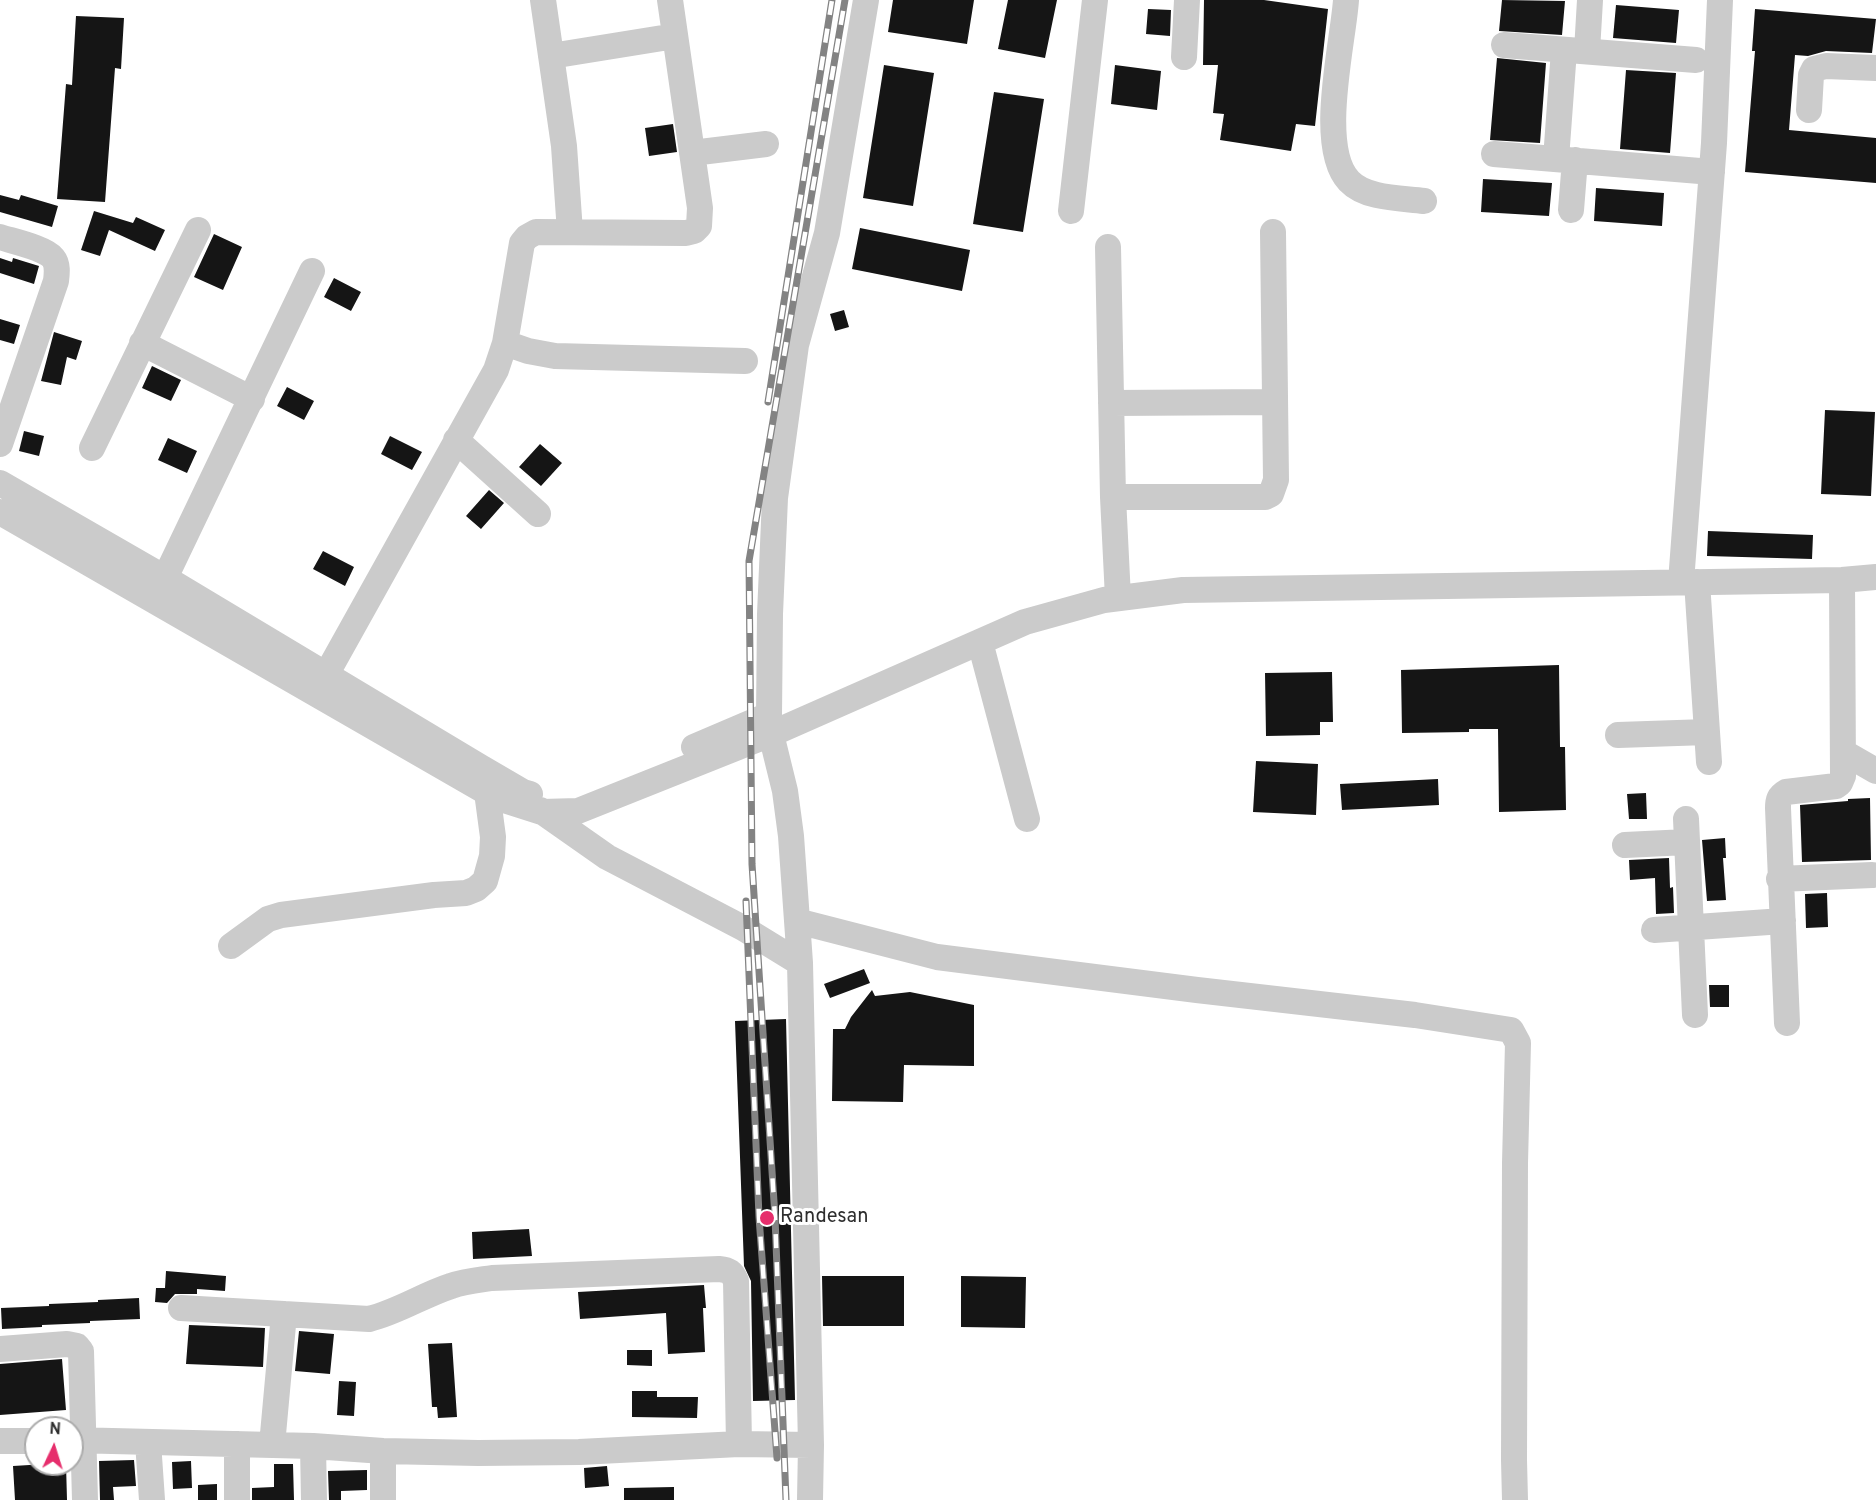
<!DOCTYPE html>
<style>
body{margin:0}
#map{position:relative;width:1876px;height:1500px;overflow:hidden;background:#fff;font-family:Overpass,sans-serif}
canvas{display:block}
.north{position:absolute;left:24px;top:1416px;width:60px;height:60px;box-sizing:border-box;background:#fff;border:2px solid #ababab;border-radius:50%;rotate:4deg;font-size:16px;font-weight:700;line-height:24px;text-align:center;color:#2e2e2e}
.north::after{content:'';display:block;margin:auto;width:21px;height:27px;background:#e62e6c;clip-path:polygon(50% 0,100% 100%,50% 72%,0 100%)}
</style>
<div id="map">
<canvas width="1876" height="1500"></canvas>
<div class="north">N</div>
</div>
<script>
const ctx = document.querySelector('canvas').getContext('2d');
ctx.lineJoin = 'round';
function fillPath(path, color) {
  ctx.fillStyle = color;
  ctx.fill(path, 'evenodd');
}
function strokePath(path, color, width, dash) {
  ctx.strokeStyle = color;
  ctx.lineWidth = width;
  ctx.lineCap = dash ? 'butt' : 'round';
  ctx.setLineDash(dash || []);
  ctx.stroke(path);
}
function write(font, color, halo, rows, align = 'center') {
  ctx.font = font + ' Overpass,sans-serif';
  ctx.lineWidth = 6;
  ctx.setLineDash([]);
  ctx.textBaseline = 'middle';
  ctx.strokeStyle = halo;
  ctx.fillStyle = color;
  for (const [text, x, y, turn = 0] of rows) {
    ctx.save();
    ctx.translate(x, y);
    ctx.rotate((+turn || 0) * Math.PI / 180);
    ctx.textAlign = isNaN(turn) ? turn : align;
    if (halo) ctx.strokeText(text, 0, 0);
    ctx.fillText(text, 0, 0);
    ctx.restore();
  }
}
fillPath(new Path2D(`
 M 893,0 L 974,0 L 967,44 L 888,32 Z
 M 1008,0 L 1057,0 L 1045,58 L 998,49 Z
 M 1204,0 L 1264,0 L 1328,9 L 1315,126 L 1296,124 L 1291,151 L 1220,140 L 1224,114 L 1213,113 L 1218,65 L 1203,65 Z
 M 1502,0 L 1565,1 L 1562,35 L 1499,31 Z
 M 1616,5 L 1679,10 L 1676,43 L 1613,38 Z
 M 1148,9 L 1171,10 L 1170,36 L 1146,34 Z
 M 1755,9 L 1876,19 L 1872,53 L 1826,51 L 1808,56 L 1795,55 L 1789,130 L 1876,138 L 1876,183 L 1745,172 L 1755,51 L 1752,51 Z
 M 76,16 L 124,18 L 121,69 L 115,68 L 105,202 L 57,199 L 66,84 L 72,85 Z
 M 1497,58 L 1546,63 L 1540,143 L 1490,140 Z
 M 884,65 L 934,73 L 913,206 L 863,198 Z
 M 1115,65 L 1161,71 L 1157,110 L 1111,104 Z
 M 1626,70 L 1676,73 L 1670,153 L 1620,149 Z
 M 994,92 L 1044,99 L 1023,232 L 973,224 Z
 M 673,124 L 677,152 L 649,156 L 645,128 Z
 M 1483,179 L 1552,183 L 1549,216 L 1481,212 Z
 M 1596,188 L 1664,193 L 1662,226 L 1594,221 Z
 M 0,195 L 19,200 L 21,195 L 58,206 L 52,227 L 0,212 Z
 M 94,211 L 133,223 L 136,217 L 165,230 L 155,251 L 109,230 L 100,256 L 81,250 Z
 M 860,228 L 970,250 L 962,291 L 852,269 Z
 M 214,234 L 242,247 L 223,290 L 194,277 Z
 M 0,258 L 12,262 L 13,258 L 39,266 L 34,284 L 0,273 Z
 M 334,278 L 361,292 L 351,311 L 324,297 Z
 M 844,310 L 849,327 L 835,331 L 830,314 Z
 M 0,319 L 20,325 L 14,344 L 0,340 Z
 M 54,332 L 82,341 L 76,360 L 67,357 L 61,385 L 41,381 Z
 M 152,366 L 181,380 L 171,401 L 142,388 Z
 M 287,387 L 314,401 L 304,420 L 277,406 Z
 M 1825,410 L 1875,412 L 1871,496 L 1821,494 Z
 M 24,431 L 44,436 L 39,456 L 19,451 Z
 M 390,436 L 422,452 L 412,470 L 381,454 Z
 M 168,438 L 197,451 L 187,473 L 158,460 Z
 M 540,444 L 562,463 L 541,486 L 519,467 Z
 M 489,490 L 504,503 L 481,529 L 466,516 Z
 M 1708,531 L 1813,535 L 1812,559 L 1707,556 Z
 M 323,551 L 354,567 L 345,586 L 313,569 Z
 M 1559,665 L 1560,747 L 1565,747 L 1566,810 L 1499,812 L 1498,729 L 1469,729 L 1469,732 L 1402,733 L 1401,670 Z
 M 1332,672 L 1333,722 L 1320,722 L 1320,735 L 1266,736 L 1265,673 Z
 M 1256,761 L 1318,764 L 1316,815 L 1253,812 Z
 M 1438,779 L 1439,805 L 1342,810 L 1340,784 Z
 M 1646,793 L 1647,819 L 1629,819 L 1627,794 Z
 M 1870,798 L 1871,860 L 1802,862 L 1800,805 L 1848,801 L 1848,799 Z
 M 1725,838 L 1726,858 L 1723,858 L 1726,900 L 1707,901 L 1702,840 Z
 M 1669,858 L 1670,888 L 1673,887 L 1674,913 L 1656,914 L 1655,878 L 1630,880 L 1629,860 Z
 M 1827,893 L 1828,927 L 1806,928 L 1805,894 Z
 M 864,969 L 870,983 L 830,998 L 824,984 Z
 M 1709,985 L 1729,985 L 1729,1007 L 1710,1007 Z
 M 872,990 L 875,996 L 910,992 L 974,1005 L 974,1066 L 904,1065 L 903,1102 L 832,1101 L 833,1029 L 845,1029 L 851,1017 Z
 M 786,1019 L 795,1400 L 753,1401 L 751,1281 L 744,1266 L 735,1021 Z
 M 529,1229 L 532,1256 L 473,1259 L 472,1232 Z
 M 166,1271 L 226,1276 L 225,1291 L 197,1289 L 197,1294 L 175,1294 L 167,1303 L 155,1302 L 156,1288 L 165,1288 Z
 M 822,1276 L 904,1276 L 904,1326 L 823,1326 Z
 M 961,1276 L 1026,1277 L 1025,1328 L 961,1327 Z
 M 704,1285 L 706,1308 L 703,1308 L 705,1352 L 668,1354 L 666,1313 L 580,1319 L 578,1292 Z
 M 139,1298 L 140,1319 L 90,1321 L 90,1323 L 42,1325 L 42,1327 L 2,1329 L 1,1308 L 49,1306 L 49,1304 L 98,1302 L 98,1300 Z
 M 189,1325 L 265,1328 L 263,1367 L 186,1364 Z
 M 299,1331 L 334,1334 L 330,1374 L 295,1371 Z
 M 452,1343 L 457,1417 L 438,1418 L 437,1407 L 432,1407 L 428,1344 Z
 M 627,1350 L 652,1350 L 652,1366 L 627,1365 Z
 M 62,1359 L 66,1410 L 0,1415 L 0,1364 Z
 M 339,1381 L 356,1382 L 354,1416 L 337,1415 Z
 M 632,1391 L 657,1391 L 657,1397 L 698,1397 L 697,1418 L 632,1417 Z
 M 134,1460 L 136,1486 L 113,1487 L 114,1500 L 100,1500 L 99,1461 Z
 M 191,1461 L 192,1488 L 173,1489 L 172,1462 Z
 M 46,1464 L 66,1464 L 67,1500 L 15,1500 L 13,1466 Z
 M 274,1464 L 293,1464 L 294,1500 L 252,1500 L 252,1488 L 274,1487 Z
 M 607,1466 L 609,1486 L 585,1488 L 584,1468 Z
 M 367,1470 L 367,1490 L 341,1491 L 341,1500 L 329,1500 L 328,1471 Z
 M 217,1484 L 217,1500 L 198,1500 L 198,1485 Z
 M 674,1487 L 674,1500 L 624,1500 L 624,1488 Z`), '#151515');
strokePath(new Path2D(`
 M 543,0 L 564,146 L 570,232
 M 1346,0 C 1343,44 1317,147 1349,181 C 1366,199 1401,198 1424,201
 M 1504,45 L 1696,60
 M 1587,51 L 1590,0
 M 551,56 L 675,36
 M 1184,57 L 1187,0
 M 1809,110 L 1811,75 L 1814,69 L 1826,66 L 1876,68
 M 692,153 L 766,144
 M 1494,154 L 1712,172
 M 1556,159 L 1564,50
 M 1571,210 L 1575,160
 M 1071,211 L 1095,0
 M 0,237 C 12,241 45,248 53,258 C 58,264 57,273 56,281 L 0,444
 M 1108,247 L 1113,497 L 1118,598
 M 142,343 L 252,399
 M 505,343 L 528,351 L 555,356 L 745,361
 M 1111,403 L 1275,402
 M 456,440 L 538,514
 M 92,448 L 198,230
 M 0,483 L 165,578 L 480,767 L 523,792 L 530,794
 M 1113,497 L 1265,497 L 1271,494 L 1276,480 L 1273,232
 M 0,512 L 495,797 L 542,812 L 578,811 L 771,734 L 1025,622 L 1104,600 L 1183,590 L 1842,580 L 1876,577
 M 165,578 L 312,271
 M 1681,582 L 1714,143 L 1720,0
 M 1697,582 L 1709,762
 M 980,642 L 1027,819
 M 326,675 L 496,370 L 505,343 L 522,243 L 527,237 L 536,232 L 686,233 L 694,231 L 699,226 L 700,208 L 670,0
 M 1618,735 L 1707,732
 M 694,747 L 769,715
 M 1843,752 L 1876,771
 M 540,810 L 607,857 L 743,928 L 800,963
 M 1686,819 L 1695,1015
 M 1625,845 L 1687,842
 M 1779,879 L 1872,875
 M 797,921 L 937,957 L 1197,990 L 1415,1015 L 1511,1030 L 1518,1043 L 1515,1163 L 1514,1460 L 1515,1500
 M 1654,930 L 1783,921
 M 231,946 L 268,919 L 281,915 L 434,895 L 466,893 L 476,889 L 485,881 L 492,856 L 493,837 L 487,792
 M 1787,1023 L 1778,808 C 1778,800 1779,796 1786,792 L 1836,786 L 1840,783 L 1843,776 L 1842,580
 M 181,1308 L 369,1319 C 398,1312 423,1295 451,1286 C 464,1281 478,1280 492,1278 L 719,1269 C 729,1270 732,1272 736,1281 L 739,1444
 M 0,1349 L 67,1344 L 77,1346 L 81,1351 L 85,1500
 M 72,1440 L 313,1446 L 383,1451 L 478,1453 L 579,1452 L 739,1444 L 811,1445
 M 0,1441 L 36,1441
 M 148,1442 L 152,1500
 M 237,1444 L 237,1500
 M 272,1445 L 284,1314
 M 313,1446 L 314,1500
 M 383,1451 L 383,1500
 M 810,1500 L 811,1445 L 800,963 L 791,836 L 785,791 L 771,734 L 769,715 L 770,614 L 775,498 L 796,345 L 827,233 L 866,0`), '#cbcbcb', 26);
const rail = new Path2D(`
 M 768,402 L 832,0
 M 746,901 L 759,1217 L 777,1458
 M 786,1500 L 775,1217 L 752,864 L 749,561 L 845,0`);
strokePath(rail, '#838383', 7);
strokePath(rail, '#fff', 4.5, [14]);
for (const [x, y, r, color] of [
 [767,1218,8,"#e62e6c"]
]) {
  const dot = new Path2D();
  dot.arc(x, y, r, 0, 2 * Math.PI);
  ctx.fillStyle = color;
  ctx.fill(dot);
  strokePath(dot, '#fff', 2);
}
write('20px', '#2e2e2e', '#fff', [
 ["Randesan",780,1218]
], 'left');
</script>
